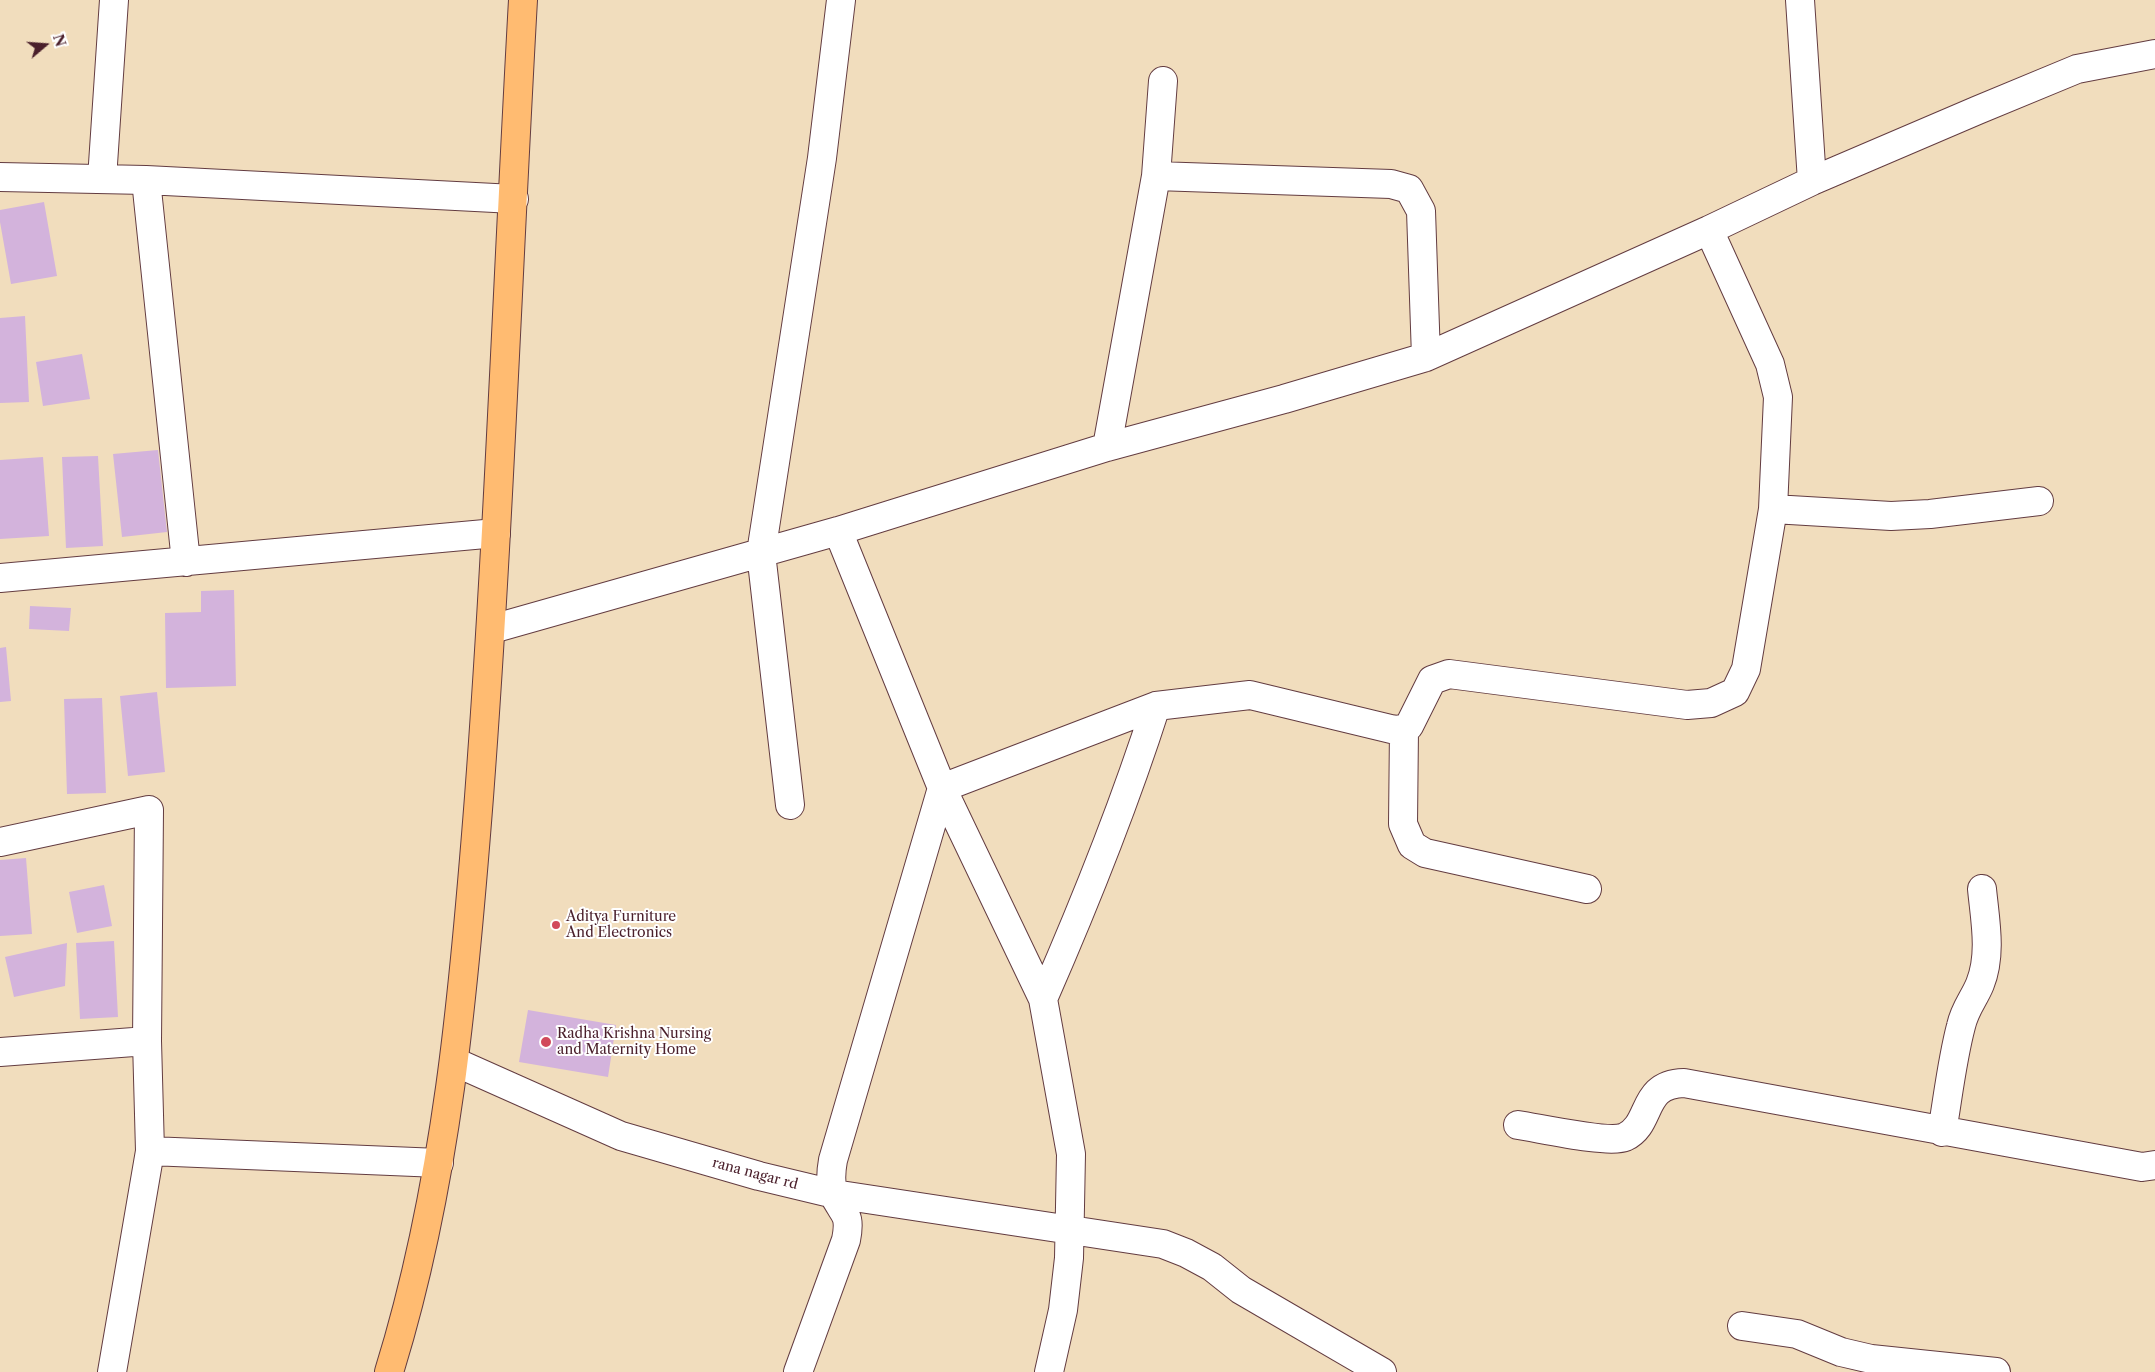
<!DOCTYPE html>
<style>
body{margin:0}
#map{position:relative;width:2155px;height:1372px;overflow:hidden;background:#f1ddbd;font-family:"Libre Caslon Text",serif}
canvas{display:block}
.north{position:absolute;left:20px;top:20px;width:50px;height:50px;-webkit-text-stroke:4px #fff;paint-order:stroke;rotate:72deg;font-size:14px;font-weight:700;line-height:20px;text-align:center;color:#4a1f2b}
.north::after{content:'';display:block;margin:auto;width:18px;height:22px;background:#4a1f2b;clip-path:polygon(50% 0,100% 100%,50% 72%,0 100%)}
</style>
<div id="map">
<canvas width="2155" height="1372"></canvas>
<div class="north">N</div>
</div>
<script>
const ctx = document.querySelector('canvas').getContext('2d');
ctx.lineJoin = 'round';
function fillPath(path, color) {
  ctx.fillStyle = color;
  ctx.fill(path, 'evenodd');
}
function strokePath(path, color, width, dash) {
  ctx.strokeStyle = color;
  ctx.lineWidth = width;
  ctx.lineCap = dash ? 'butt' : 'round';
  ctx.setLineDash(dash || []);
  ctx.stroke(path);
}
function write(font, color, halo, rows, align = 'center') {
  ctx.font = font + ' "Libre Caslon Text",serif';
  ctx.lineWidth = 4;
  ctx.setLineDash([]);
  ctx.textBaseline = 'middle';
  ctx.strokeStyle = halo;
  ctx.fillStyle = color;
  for (const [text, x, y, turn = 0] of rows) {
    ctx.save();
    ctx.translate(x, y);
    ctx.rotate((+turn || 0) * Math.PI / 180);
    ctx.textAlign = isNaN(turn) ? turn : align;
    if (halo) ctx.strokeText(text, 0, 0);
    ctx.fillText(text, 0, 0);
    ctx.restore();
  }
}
fillPath(new Path2D(`
 M 44,202 L 57,276 L 11,284 L 0,222 L 0,210 Z
 M 25,316 L 29,402 L 0,403 L 0,318 Z
 M 82,354 L 90,399 L 43,406 L 36,362 Z
 M 158,450 L 167,532 L 122,537 L 113,454 Z
 M 98,456 L 103,546 L 66,548 L 62,457 Z
 M 43,457 L 49,536 L 0,539 L 0,460 Z
 M 234,590 L 236,686 L 166,688 L 165,613 L 201,612 L 201,591 Z
 M 30,606 L 71,608 L 69,631 L 29,629 Z
 M 6,647 L 11,701 L 0,702 L 0,648 Z
 M 157,692 L 165,772 L 128,776 L 120,696 Z
 M 102,698 L 106,793 L 67,794 L 64,699 Z
 M 26,858 L 32,934 L 0,936 L 0,860 Z
 M 104,885 L 112,926 L 77,933 L 69,892 Z
 M 114,941 L 118,1017 L 80,1019 L 76,943 Z
 M 67,943 L 65,986 L 14,997 L 5,957 Z
 M 528,1010 L 616,1025 L 608,1077 L 519,1062 Z`), '#d3b3dc');
const minor = new Path2D(`
 M 1800,0 L 1812,181
 M 1156,176 L 1391,184 L 1409,189 L 1421,211 L 1426,357
 M 0,177 L 146,180 L 514,199
 M 102,179 L 114,0
 M 146,180 L 186,562
 M 1107,447 L 1156,176 L 1163,81
 M 1773,509 L 1891,516 L 1930,514 L 2039,501
 M 838,531 L 942,788 L 1043,999 L 1071,1154 L 1069,1258 L 1063,1310 L 1049,1372
 M 0,578 L 496,533
 M 492,629 L 838,531 L 1107,447 L 1284,399 L 1426,357 L 1709,230 L 1812,181 L 1978,110 L 2077,69 L 2155,54
 M 1404,729 L 1403,824 L 1412,845 L 1425,853 L 1587,889
 M 790,805 L 761,553 L 822,158 L 841,0
 M 0,842 L 149,810 L 147,1041 L 150,1151 L 439,1163
 M 1043,999 C 1085,903 1124,806 1156,706
 M 0,1052 L 147,1041
 M 455,1062 L 621,1136 L 759,1176 L 834,1194 L 1163,1244 L 1186,1253 L 1212,1267 L 1241,1290 L 1382,1372
 M 1518,1125 C 1539,1128 1609,1144 1625,1137 C 1653,1124 1640,1084 1684,1083 L 2142,1167 L 2155,1165
 M 1942,1132 C 1948,1097 1952,1060 1961,1026 C 1965,1008 1974,999 1980,984 C 1992,954 1985,920 1982,889
 M 1742,1326 L 1797,1334 L 1841,1352 L 1871,1359 L 1996,1372
 M 112,1372 L 150,1151
 M 798,1372 L 846,1240 C 852,1210 841,1215 833,1192 C 830,1181 831,1171 833,1160 L 942,788 L 1156,706 L 1250,695 L 1395,730 L 1404,729 L 1409,726 L 1432,680 L 1449,674 L 1687,705 L 1711,703 L 1735,692 L 1746,669 L 1773,509 L 1778,397 L 1770,364 L 1709,230`);
const trunk = new Path2D(`
 M 389,1372 C 447,1185 464,991 479,797 C 499,532 508,266 523,0`);
strokePath(minor, '#633c41', 30);
strokePath(trunk, '#633c41', 30);
strokePath(minor, '#fff', 28);
strokePath(trunk, '#ffbb71', 28);
for (const [x, y, r, color] of [
 [556,925,5,"#d1495b"],
 [546,1042,6,"#d1495b"]
]) {
  const dot = new Path2D();
  dot.arc(x, y, r, 0, 2 * Math.PI);
  ctx.fillStyle = color;
  ctx.fill(dot);
  strokePath(dot, '#fff', 2);
}
write('14px', '#4a1f2b', '#fff', [
 ["Aditya Furniture",566,917],
 ["And Electronics",566,933],
 ["Radha Krishna Nursing",557,1034],
 ["and Maternity Home",557,1050]
], 'left');
write('14px', '#4a1f2b', '#fff', [
 ["rana nagar rd",755,1174,15]
]);
</script>
